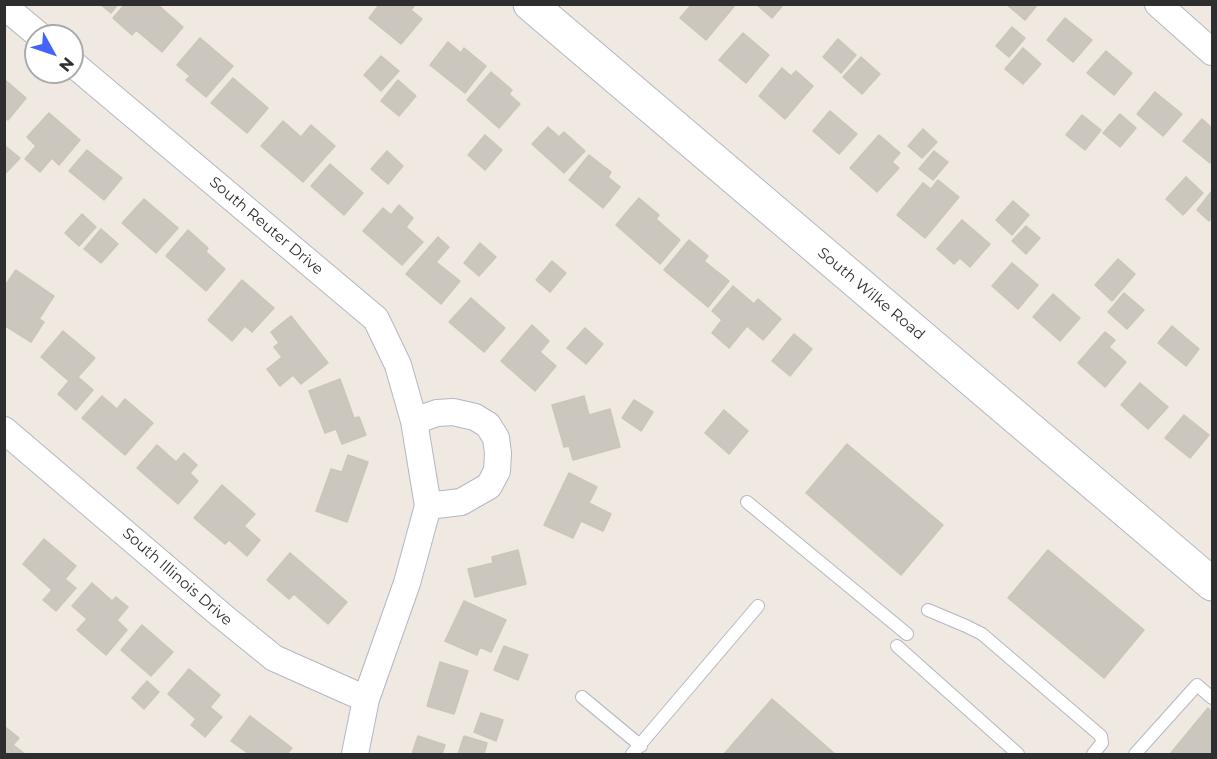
<!DOCTYPE html>
<style>
body{margin:0}
#map{position:relative;width:1217px;height:759px;overflow:hidden;background:#efe9e1;font-family:Montserrat,sans-serif}
canvas{display:block}
.frame{position:absolute;inset:0;border:6px solid #2e2e2e;pointer-events:none}
.north{position:absolute;left:24px;top:24px;width:60px;height:60px;box-sizing:border-box;background:#fff;border:2px solid #ababab;border-radius:50%;rotate:130deg;font-size:16px;font-weight:700;line-height:24px;text-align:center;color:#2e2e2e}
.north::after{content:'';display:block;margin:auto;width:21px;height:27px;background:#4264fb;clip-path:polygon(50% 0,100% 100%,50% 72%,0 100%)}
</style>
<div id="map">
<canvas width="1217" height="759"></canvas>
<div class="frame"></div>
<div class="north">N</div>
</div>
<script>
const ctx = document.querySelector('canvas').getContext('2d');
ctx.lineJoin = 'round';
function fillPath(path, color) {
  ctx.fillStyle = color;
  ctx.fill(path, 'evenodd');
}
function strokePath(path, color, width, dash) {
  ctx.strokeStyle = color;
  ctx.lineWidth = width;
  ctx.lineCap = dash ? 'butt' : 'round';
  ctx.setLineDash(dash || []);
  ctx.stroke(path);
}
function write(font, color, halo, rows, align = 'center') {
  ctx.font = font + ' Montserrat,sans-serif';
  ctx.lineWidth = 6;
  ctx.setLineDash([]);
  ctx.textBaseline = 'middle';
  ctx.strokeStyle = halo;
  ctx.fillStyle = color;
  for (const [text, x, y, turn = 0] of rows) {
    ctx.save();
    ctx.translate(x, y);
    ctx.rotate((+turn || 0) * Math.PI / 180);
    ctx.textAlign = isNaN(turn) ? turn : align;
    if (halo) ctx.strokeText(text, 0, 0);
    ctx.fillText(text, 0, 0);
    ctx.restore();
  }
}
const building = new Path2D(`
 M 100,4 L 118,4 L 111,13 Z
 M 125,4 L 157,4 L 183,27 L 162,52 L 136,30 L 132,35 L 113,18 Z
 M 380,4 L 415,5 L 411,10 L 422,19 L 401,44 L 369,18 Z
 M 692,4 L 736,4 L 706,40 L 680,18 Z
 M 756,4 L 784,4 L 772,18 Z
 M 1006,4 L 1038,4 L 1025,20 Z
 M 1065,18 L 1092,40 L 1073,62 L 1047,40 Z
 M 1012,27 L 1025,38 L 1009,57 L 996,46 Z
 M 743,33 L 769,55 L 746,83 L 719,60 Z
 M 200,38 L 233,66 L 206,97 L 186,80 L 190,76 L 177,65 Z
 M 838,39 L 856,55 L 841,73 L 823,57 Z
 M 448,42 L 461,53 L 464,48 L 486,66 L 465,93 L 430,65 Z
 M 1023,48 L 1041,64 L 1023,84 L 1005,69 Z
 M 1106,51 L 1132,73 L 1114,95 L 1087,73 Z
 M 381,56 L 399,71 L 381,91 L 364,75 Z
 M 861,57 L 880,74 L 862,94 L 843,77 Z
 M 782,68 L 791,76 L 796,71 L 813,86 L 785,119 L 759,96 Z
 M 491,72 L 512,90 L 509,94 L 520,104 L 499,128 L 467,100 Z
 M 233,78 L 268,108 L 247,133 L 211,103 Z
 M 4,79 L 26,98 L 8,120 L 4,118 Z
 M 398,80 L 416,96 L 399,116 L 381,101 Z
 M 1155,92 L 1182,114 L 1163,136 L 1137,114 Z
 M 830,111 L 857,134 L 839,154 L 813,131 Z
 M 49,113 L 80,140 L 59,165 L 52,158 L 40,172 L 25,159 L 36,146 L 27,137 Z
 M 1120,114 L 1136,128 L 1120,147 L 1103,133 Z
 M 1082,115 L 1101,130 L 1085,150 L 1066,135 Z
 M 1202,119 L 1212,128 L 1212,160 L 1210,163 L 1183,141 Z
 M 283,121 L 301,137 L 311,125 L 335,146 L 303,182 L 261,146 Z
 M 548,127 L 559,137 L 564,132 L 585,151 L 564,173 L 532,144 Z
 M 923,129 L 937,142 L 922,158 L 908,146 Z
 M 485,135 L 502,150 L 485,170 L 468,155 Z
 M 879,135 L 900,153 L 892,162 L 899,168 L 877,192 L 850,168 Z
 M 4,145 L 20,158 L 4,175 Z
 M 87,150 L 122,178 L 104,200 L 69,171 Z
 M 387,151 L 403,166 L 388,184 L 371,169 Z
 M 934,151 L 948,162 L 933,180 L 919,169 Z
 M 589,155 L 611,172 L 608,177 L 620,187 L 603,208 L 569,180 Z
 M 330,164 L 363,193 L 344,215 L 311,186 Z
 M 1186,177 L 1203,193 L 1183,215 L 1166,199 Z
 M 938,180 L 959,197 L 925,238 L 897,215 L 923,183 L 931,189 Z
 M 1211,192 L 1212,193 L 1212,217 L 1209,221 L 1197,210 Z
 M 639,198 L 659,215 L 656,219 L 680,240 L 660,264 L 616,225 Z
 M 144,199 L 178,228 L 156,253 L 122,223 Z
 M 1013,201 L 1029,215 L 1012,235 L 996,220 Z
 M 399,205 L 413,218 L 406,227 L 423,242 L 402,265 L 363,231 L 383,208 L 391,215 Z
 M 82,214 L 96,227 L 79,246 L 65,233 Z
 M 962,220 L 990,244 L 970,267 L 960,258 L 954,264 L 937,249 Z
 M 1026,226 L 1040,238 L 1026,254 L 1012,241 Z
 M 101,229 L 118,244 L 101,263 L 84,249 Z
 M 188,230 L 208,248 L 206,252 L 225,269 L 206,291 L 166,256 Z
 M 438,237 L 449,247 L 436,262 L 460,281 L 441,304 L 406,274 Z
 M 689,240 L 708,256 L 704,261 L 729,281 L 708,307 L 664,270 Z
 M 480,243 L 496,257 L 479,276 L 464,263 Z
 M 1118,259 L 1135,274 L 1112,301 L 1095,285 Z
 M 552,261 L 566,273 L 550,292 L 536,280 Z
 M 1012,263 L 1038,285 L 1018,309 L 992,286 Z
 M 16,270 L 54,296 L 39,319 L 44,322 L 31,342 L 4,325 L 4,287 Z
 M 242,280 L 274,308 L 252,332 L 245,326 L 232,341 L 208,320 Z
 M 733,286 L 754,304 L 758,299 L 781,319 L 763,340 L 747,326 L 729,348 L 712,333 L 722,320 L 712,311 Z
 M 1124,293 L 1144,310 L 1127,329 L 1108,312 Z
 M 1053,294 L 1080,318 L 1060,341 L 1033,317 Z
 M 471,298 L 505,328 L 484,352 L 449,322 Z
 M 291,316 L 328,363 L 301,384 L 293,375 L 280,386 L 267,369 L 282,357 L 274,347 L 279,343 L 271,332 Z
 M 532,325 L 549,341 L 540,352 L 556,366 L 535,391 L 501,361 Z
 M 1172,326 L 1199,349 L 1186,366 L 1158,343 Z
 M 585,328 L 603,344 L 586,364 L 567,348 Z
 M 63,331 L 95,358 L 78,377 L 93,390 L 76,410 L 58,394 L 69,381 L 41,357 Z
 M 1105,332 L 1115,340 L 1109,347 L 1126,362 L 1105,387 L 1078,363 Z
 M 794,334 L 812,349 L 790,376 L 772,361 Z
 M 340,379 L 354,418 L 359,417 L 366,435 L 342,444 L 336,429 L 325,433 L 309,391 Z
 M 1140,383 L 1168,407 L 1148,429 L 1121,405 Z
 M 102,396 L 117,409 L 125,399 L 153,423 L 125,455 L 82,418 Z
 M 584,396 L 589,415 L 610,409 L 620,447 L 573,460 L 569,446 L 564,447 L 552,405 Z
 M 634,400 L 653,412 L 641,431 L 622,418 Z
 M 724,410 L 748,431 L 729,454 L 705,433 Z
 M 1184,415 L 1209,435 L 1190,458 L 1165,438 Z
 M 847,444 L 943,525 L 901,575 L 806,493 Z
 M 157,445 L 176,462 L 184,453 L 197,465 L 190,473 L 198,481 L 178,504 L 137,468 Z
 M 348,455 L 368,462 L 347,522 L 316,511 L 331,469 L 342,472 Z
 M 569,473 L 597,487 L 589,503 L 611,514 L 603,531 L 581,521 L 573,538 L 544,525 Z
 M 222,485 L 255,514 L 244,526 L 260,540 L 247,556 L 229,540 L 225,544 L 194,518 Z
 M 44,539 L 76,566 L 65,579 L 76,588 L 56,611 L 43,600 L 52,590 L 23,564 Z
 M 518,550 L 526,584 L 475,597 L 468,569 L 493,563 L 492,557 Z
 M 1048,550 L 1144,630 L 1104,678 L 1008,598 Z
 M 290,553 L 347,602 L 328,624 L 294,594 L 289,599 L 267,580 Z
 M 92,583 L 112,601 L 116,597 L 128,607 L 117,620 L 127,630 L 106,655 L 77,630 L 87,619 L 72,606 Z
 M 464,601 L 506,620 L 491,652 L 480,647 L 477,655 L 445,641 Z
 M 142,625 L 173,652 L 151,676 L 121,650 Z
 M 504,646 L 528,655 L 518,680 L 494,670 Z
 M 440,662 L 468,671 L 454,714 L 427,706 Z
 M 189,669 L 220,695 L 210,707 L 222,717 L 205,737 L 191,725 L 196,719 L 168,694 Z
 M 147,681 L 159,692 L 144,709 L 132,698 Z
 M 772,699 L 835,754 L 724,754 Z
 M 1208,708 L 1212,712 L 1212,754 L 1170,754 Z
 M 481,713 L 503,720 L 496,741 L 474,732 Z
 M 250,716 L 292,748 L 287,754 L 249,754 L 231,741 Z
 M 4,726 L 19,738 L 13,745 L 25,754 L 4,754 Z
 M 418,736 L 445,745 L 442,754 L 412,754 Z
 M 464,736 L 487,743 L 484,754 L 458,754 Z`);
fillPath(building, '#cbc7bf');
strokePath(building, '#cbc5ba', 1.5);
const lane = new Path2D(`
 M 747,502 L 907,634
 M 928,610 L 966,626 L 982,634 L 1101,736 L 1102,743 L 1093,754
 M 897,646 L 1018,754
 M 582,697 L 641,746
 M 632,754 L 758,606
 M 1135,754 L 1197,685 L 1212,698`);
const street = new Path2D(`
 M 1158,4 L 1212,52
 M 4,6 L 40,36
 M 72,63 L 376,319 L 398,365 L 414,421 L 428,506 L 407,583 L 366,699 L 355,754
 M 414,421 L 437,413 L 453,412 L 475,417 L 488,425 L 496,438 L 498,453 L 497,471 L 489,486 L 461,502 L 428,506
 M 4,430 L 221,615 L 274,658 L 366,699`);
const secondary = new Path2D(`
 M 530,4 L 1212,584`);
strokePath(lane, '#b4b7c1', 14);
strokePath(street, '#b4b7c1', 28);
strokePath(secondary, '#b4b7c1', 35);
strokePath(lane, '#fff', 12);
strokePath(street, '#fff', 26);
strokePath(secondary, '#fff', 33);
write('15px', '#2e2e2e', '#fff', [
 ["South Reuter Drive",266,226,40],
 ["South Wilke Road",871,294,40],
 ["South Illinois Drive",177,577,41]
]);
</script>
